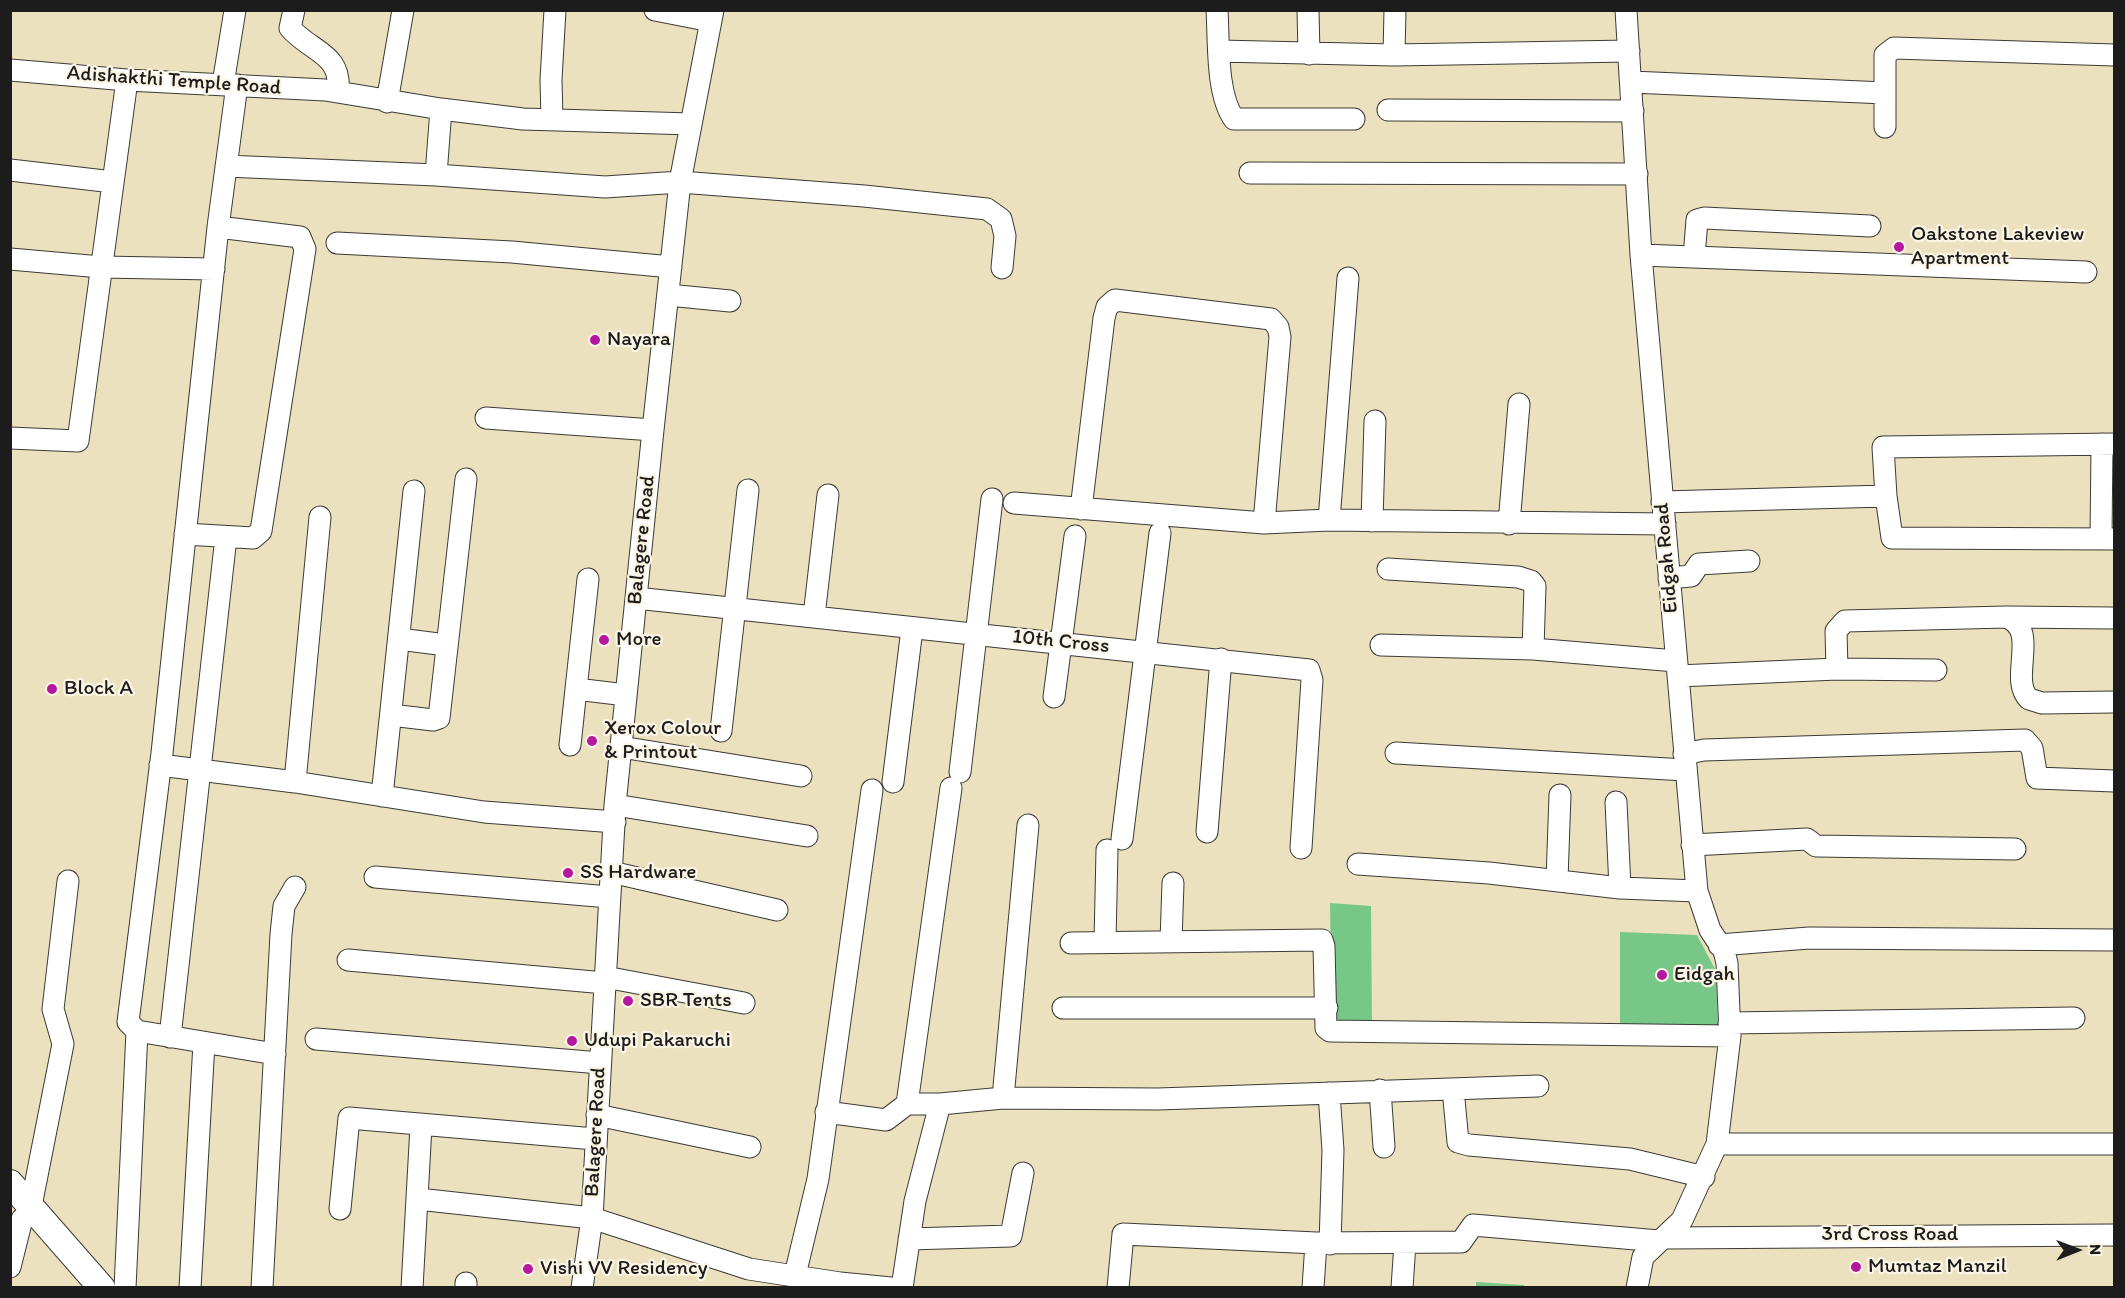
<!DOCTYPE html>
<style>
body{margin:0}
#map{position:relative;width:2125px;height:1298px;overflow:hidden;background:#ebe1be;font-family:Itim,sans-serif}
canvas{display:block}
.frame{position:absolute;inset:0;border:12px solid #1c1c1c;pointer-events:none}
.north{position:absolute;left:2047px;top:1220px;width:60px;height:60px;-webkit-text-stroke:4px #fcf5e5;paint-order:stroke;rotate:89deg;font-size:16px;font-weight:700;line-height:24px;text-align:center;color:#1c1c1c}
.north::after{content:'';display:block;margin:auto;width:21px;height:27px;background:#1c1c1c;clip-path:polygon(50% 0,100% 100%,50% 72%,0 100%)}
</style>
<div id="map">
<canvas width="2125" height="1298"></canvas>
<div class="frame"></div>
<div class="north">N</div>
</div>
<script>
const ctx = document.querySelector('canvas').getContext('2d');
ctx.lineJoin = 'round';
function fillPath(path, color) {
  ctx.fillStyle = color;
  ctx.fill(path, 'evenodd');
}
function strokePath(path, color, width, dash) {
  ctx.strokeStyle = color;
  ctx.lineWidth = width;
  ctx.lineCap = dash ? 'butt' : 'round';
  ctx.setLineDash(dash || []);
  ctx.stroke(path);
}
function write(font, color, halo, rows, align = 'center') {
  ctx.font = font + ' Itim,sans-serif';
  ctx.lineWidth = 4.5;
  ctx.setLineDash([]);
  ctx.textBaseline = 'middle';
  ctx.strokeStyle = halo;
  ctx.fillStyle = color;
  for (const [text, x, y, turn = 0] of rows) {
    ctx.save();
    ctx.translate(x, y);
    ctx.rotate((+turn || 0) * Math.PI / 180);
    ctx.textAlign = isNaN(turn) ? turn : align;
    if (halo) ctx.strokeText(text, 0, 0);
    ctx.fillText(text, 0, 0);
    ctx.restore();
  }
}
fillPath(new Path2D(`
 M 1330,903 L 1371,906 L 1372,1027 L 1332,1028 Z
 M 1620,932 L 1697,935 L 1716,971 L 1718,1032 L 1620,1030 Z
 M 1476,1282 L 1524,1285 L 1524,1287 L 1476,1287 Z`), '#76c788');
const minor = new Path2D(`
 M 294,10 L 290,28 C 312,53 342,53 338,92
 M 655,10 L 711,21
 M 1217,10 C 1219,41 1216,94 1234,119 L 1354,119
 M 1308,10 L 1309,54
 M 1626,10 L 1641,255 L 1697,891 L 1710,930 L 1724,951 L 1727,963 L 1730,1036 L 1717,1144 L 1682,1220 L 1643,1257 L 1637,1288
 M 1219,51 L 1394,55 L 1629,51
 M 1394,55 L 1395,10
 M 10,70 L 127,80 L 325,90 L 441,109 L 436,175 L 605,187 L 680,182 L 864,196 L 987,209 L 1001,219 L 1005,236 L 1002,268
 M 1631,82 L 1885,93
 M 223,84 L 235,10
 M 237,85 L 218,227 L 162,753 L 128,1022 L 137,1031 L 275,1054
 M 387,102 L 403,10
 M 441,109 L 523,119 L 691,124
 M 1388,110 L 1633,111
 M 552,119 L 551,80 L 555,10
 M 1885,127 L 1885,55 L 1894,48 L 2114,55
 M 226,166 L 436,175
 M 10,170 L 113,182
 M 1250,173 L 1637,174
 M 337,243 L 512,252 L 671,267
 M 1641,255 L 2086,272
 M 1694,257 L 1697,220 L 1704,218 L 1870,226
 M 10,259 L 101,267 L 214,269
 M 668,295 L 730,301
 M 486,418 L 653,430
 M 10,438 L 78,441 L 127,80
 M 1886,496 L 1883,447 L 2114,444
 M 1662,502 L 1886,496 L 1892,538 L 2114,539
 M 1014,503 L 1264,523 L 1329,520 L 1665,524
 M 1081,509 L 1104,318 L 1107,307 L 1115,300 L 1271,319 L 1278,327 L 1280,337 L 1264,523
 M 320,517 L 295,782 L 484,812 L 615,822
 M 1329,520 L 1348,278
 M 1372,521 L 1375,421
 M 1509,524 L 1519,404
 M 185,534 L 253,538 L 261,531 L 305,249 L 300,237 L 218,227
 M 2101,539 L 2102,444
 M 1388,569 L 1518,577 L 1531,581 L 1535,586 L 1533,649
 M 1669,578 L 1691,576 L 1699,564 L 1749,561
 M 636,598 L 1309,670 L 1312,680 L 1301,848
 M 814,616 L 828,495
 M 2006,617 L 2114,618
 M 399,639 L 446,645
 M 1381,645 L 1533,649 L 1676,661
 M 1837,669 L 1836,631 L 1845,621 L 2006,617 C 2041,629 2008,679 2029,699 L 2042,703 L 2114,702
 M 1678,676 L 1837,669 L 1936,670
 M 576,689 L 588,579
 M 1054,697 L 1075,536
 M 391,715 L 433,720 L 439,718 L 466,479
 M 721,731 L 748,490
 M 570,745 L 576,689 L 626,695
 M 621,747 L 801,776
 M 1396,753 L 1685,770
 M 1684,754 L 1704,750 L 2025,740 L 2032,748 L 2037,778 L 2114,781
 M 160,765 L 295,782
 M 960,772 L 992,499
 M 893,782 L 912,629
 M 951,788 L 907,1104 L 940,1104 L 1003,1098 L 1158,1099 L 1538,1086
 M 382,796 L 414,491
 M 1616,802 L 1620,888
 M 615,805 L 807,836
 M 1207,832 L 1221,659
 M 1122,839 L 1160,533
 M 1692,845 L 1807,839 L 1816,846 L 2015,849
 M 1358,864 L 1489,873 L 1620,888 L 1697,891
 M 611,872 L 777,910
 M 375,877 L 609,897
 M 1557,880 L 1560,795
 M 1171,941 L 1173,883
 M 1105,942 L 1107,850
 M 1071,943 L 1322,940 L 1324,946 L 1326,1028 L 1330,1031 L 1730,1036
 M 1719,945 L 1809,938 L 2114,940
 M 348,960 L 605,983
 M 605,977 L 744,1003
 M 1063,1008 L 1327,1008
 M 1729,1023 L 2074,1018
 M 170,1037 L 226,537
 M 316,1039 L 600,1063
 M 1453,1089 L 1458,1142 L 1469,1145 L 1630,1159 L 1704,1177
 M 1380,1090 L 1384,1147
 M 1329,1093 L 1333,1150 L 1330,1244
 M 1003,1098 L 1028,825
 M 826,1112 L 886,1120 L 907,1104
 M 597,1115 L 750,1147
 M 1717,1144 L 2114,1144
 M 418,1199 L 592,1218 L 749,1269 L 840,1283 L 891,1288
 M 31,1206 L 63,1044 L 53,1009 L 68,881
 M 340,1209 L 349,1118 L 595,1139
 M 1666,1238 L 2114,1235
 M 909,1239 L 1011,1236 L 1023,1173
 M 10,1267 L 22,1219
 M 795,1275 L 818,1179 L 872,790
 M 125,1288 L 137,1031
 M 190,1288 L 204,1043
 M 262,1288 L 281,934 L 284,906 L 295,887
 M 412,1288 L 421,1126
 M 466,1288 L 466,1283
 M 582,1288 L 592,1218 L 615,805 L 653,430 L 680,182 L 713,10
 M 902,1288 L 915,1201 L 940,1104
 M 1118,1288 L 1123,1234 L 1316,1243 L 1461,1242 L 1473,1225 L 1659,1241
 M 1313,1288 L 1316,1243
 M 1402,1288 L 1405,1243`);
const major = new Path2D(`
 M 10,1183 L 102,1288`);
strokePath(minor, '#3b3a34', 23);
strokePath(major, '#3b3a34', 28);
strokePath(minor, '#fff', 21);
strokePath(major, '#fff', 26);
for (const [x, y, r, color] of [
 [1899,247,6,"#b5179e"],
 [595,340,6,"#b5179e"],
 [604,640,6,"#b5179e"],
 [52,689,6,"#b5179e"],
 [592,741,6,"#b5179e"],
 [568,873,6,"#b5179e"],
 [1662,975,6,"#b5179e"],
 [628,1001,6,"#b5179e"],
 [572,1041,6,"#b5179e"],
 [1856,1267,6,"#b5179e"],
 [528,1269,6,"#b5179e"]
]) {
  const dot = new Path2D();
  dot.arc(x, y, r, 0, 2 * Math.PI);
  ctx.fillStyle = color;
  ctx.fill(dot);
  strokePath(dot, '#fcf5e5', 2);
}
write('21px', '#1c1c1c', '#fcf5e5', [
 ["Adishakthi Temple Road",174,81,4],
 ["Balagere Road",642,540,-84],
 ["Eidgah Road",1667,558,-95],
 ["10th Cross",1061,642,6],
 ["Balagere Road",596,1132,-87],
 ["3rd Cross Road",1890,1235]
]);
write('21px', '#1c1c1c', '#fcf5e5', [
 ["Oakstone Lakeview",1911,235],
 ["Apartment",1911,259],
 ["Nayara",607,340],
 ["More",616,640],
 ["Block A",64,689],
 ["Xerox Colour",604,729],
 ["& Printout",604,753],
 ["SS Hardware",580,873],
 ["Eidgah",1674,975],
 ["SBR Tents",640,1001],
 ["Udupi Pakaruchi",584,1041],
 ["Mumtaz Manzil",1868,1267],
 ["Vishi VV Residency",540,1269]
], 'left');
</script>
